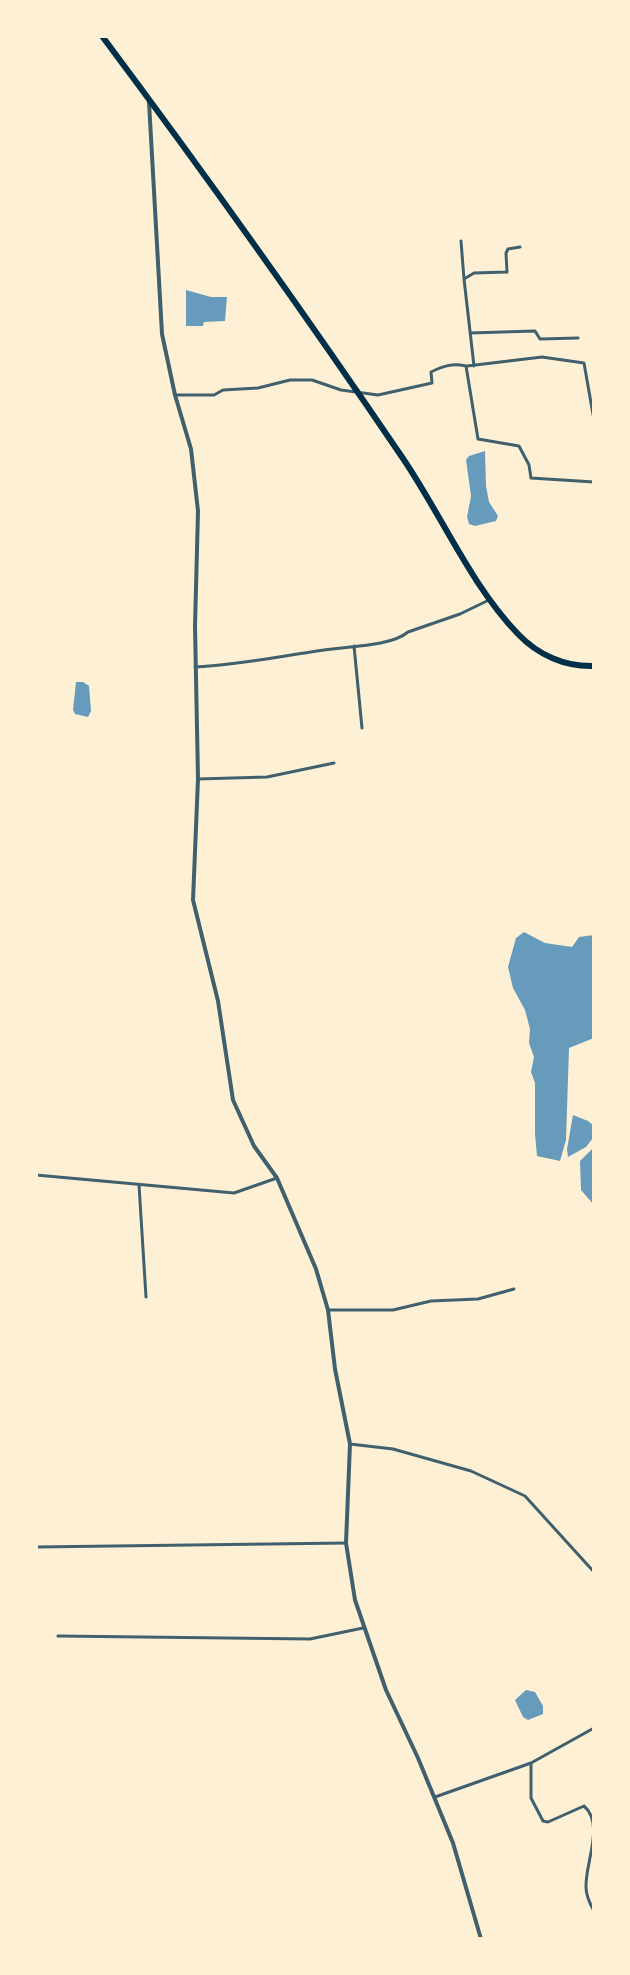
<!DOCTYPE html>
<style>
body{margin:0}
#map{position:relative;width:630px;height:1975px;overflow:hidden;background:#fdf0d5;font-family:"IBM Plex Sans",sans-serif}
canvas{display:block}
.frame{position:absolute;inset:0;border:38px solid #fdf0d5;pointer-events:none}
</style>
<div id="map">
<canvas width="630" height="1975"></canvas>
<div class="frame"></div>
</div>
<script>
const ctx = document.querySelector('canvas').getContext('2d');
ctx.lineJoin = 'round';
function fillPath(path, color) {
  ctx.fillStyle = color;
  ctx.fill(path, 'evenodd');
}
function strokePath(path, color, width, dash) {
  ctx.strokeStyle = color;
  ctx.lineWidth = width;
  ctx.lineCap = dash ? 'butt' : 'round';
  ctx.setLineDash(dash || []);
  ctx.stroke(path);
}
fillPath(new Path2D(`
 M 186,290 L 211,297 L 227,297 L 225,321 L 204,322 L 203,326 L 186,326 Z
 M 485,451 L 486,486 L 489,502 L 498,516 L 496,521 L 475,526 L 469,524 L 467,517 L 471,496 L 466,460 L 469,456 Z
 M 76,682 L 83,682 L 89,686 L 91,711 L 88,717 L 75,714 L 73,710 Z
 M 524,932 L 545,943 L 572,947 L 579,937 L 594,935 L 594,1038 L 569,1048 L 566,1140 L 560,1161 L 537,1156 L 535,1134 L 535,1083 L 531,1072 L 534,1057 L 529,1043 L 530,1029 L 525,1010 L 513,988 L 508,967 L 516,938 Z
 M 573,1115 L 588,1121 L 593,1125 L 593,1138 L 586,1147 L 568,1157 L 567,1149 Z
 M 594,1147 L 594,1205 L 581,1190 L 580,1161 Z
 M 526,1690 L 535,1692 L 543,1706 L 543,1714 L 528,1720 L 523,1717 L 515,1700 Z`), '#669bbc');
strokePath(new Path2D(`
 M 461,241 L 464,279
 M 470,333 L 535,331 L 540,339 L 578,338
 M 467,366 L 542,357 L 584,363 L 594,420
 M 474,366 L 464,279 L 474,273 L 507,272 L 506,253 L 508,249 L 520,247
 M 175,395 L 214,395 L 223,390 L 258,388 L 290,380 L 312,380 L 341,390 L 378,395 L 432,383 L 431,372 C 443,366 452,363 466,366 L 478,439 L 519,446 L 529,465 L 531,478 L 594,482
 M 354,646 L 362,728
 M 195,667 C 239,665 281,656 324,650 C 347,646 390,647 408,632 L 460,614 L 489,600
 M 198,779 L 267,777 L 334,763
 M 36,1175 L 234,1193 L 277,1178
 M 139,1185 L 146,1297
 M 328,1310 L 393,1310 L 431,1301 L 478,1299 L 514,1289
 M 350,1444 L 393,1449 L 471,1471 L 525,1496 L 594,1572
 M 36,1547 L 346,1543
 M 58,1636 L 310,1639 L 363,1628
 M 531,1763 L 531,1798 L 543,1821 L 548,1822 L 584,1806 C 605,1824 585,1863 586,1887 C 586,1895 590,1904 594,1911
 M 435,1797 L 531,1763 L 594,1728`), '#3f606c', 3);
strokePath(new Path2D(`
 M 149,102 L 162,334 L 175,395 L 191,449 L 198,511 L 195,626 L 198,779 L 193,900 L 218,1001 L 233,1100 L 254,1146 L 277,1178 L 316,1269 L 328,1310 L 335,1369 L 350,1444 L 346,1543 L 355,1600 L 386,1690 L 418,1758 L 453,1843 L 481,1939`), '#3f606c', 4);
strokePath(new Path2D(`
 M 102,36 C 205,174 305,314 402,457 C 441,514 470,584 518,634 C 538,655 565,667 594,666`), '#003049', 6);
</script>
